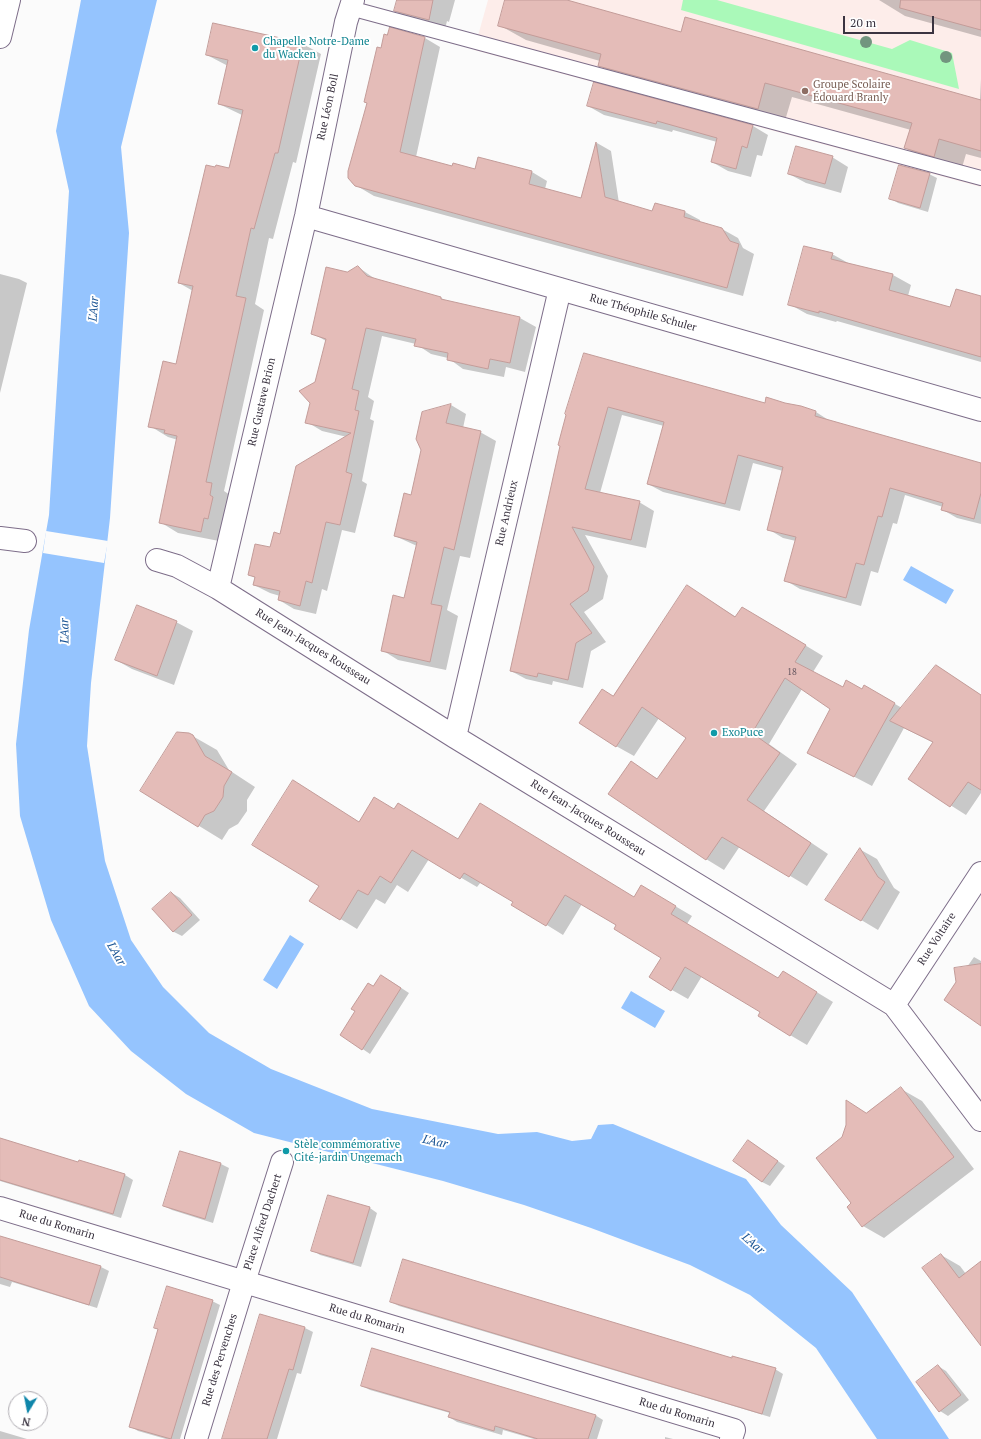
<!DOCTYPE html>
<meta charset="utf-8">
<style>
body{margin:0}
#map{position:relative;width:981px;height:1439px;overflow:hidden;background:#fbfbfb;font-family:"PT Serif",serif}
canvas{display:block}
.north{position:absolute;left:8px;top:1391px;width:40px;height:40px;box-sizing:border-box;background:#fff;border:1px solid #b0adb3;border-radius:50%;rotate:190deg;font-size:11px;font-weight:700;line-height:16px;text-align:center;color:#3a3340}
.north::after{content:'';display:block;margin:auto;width:14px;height:18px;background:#0f86aa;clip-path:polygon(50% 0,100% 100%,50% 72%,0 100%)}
.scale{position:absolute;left:843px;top:16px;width:91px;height:18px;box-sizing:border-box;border:2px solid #3a3340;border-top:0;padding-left:5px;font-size:12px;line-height:14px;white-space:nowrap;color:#3a3340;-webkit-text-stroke:3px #fff;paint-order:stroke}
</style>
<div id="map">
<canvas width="981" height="1439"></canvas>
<div class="north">N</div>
<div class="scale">20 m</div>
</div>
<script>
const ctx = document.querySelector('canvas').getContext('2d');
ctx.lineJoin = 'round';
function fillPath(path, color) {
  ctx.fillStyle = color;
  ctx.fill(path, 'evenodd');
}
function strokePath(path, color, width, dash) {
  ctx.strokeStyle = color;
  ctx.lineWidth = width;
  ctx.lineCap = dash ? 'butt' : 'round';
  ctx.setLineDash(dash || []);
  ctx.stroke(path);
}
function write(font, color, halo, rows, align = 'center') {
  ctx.font = font + ' "PT Serif",serif';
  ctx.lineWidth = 4;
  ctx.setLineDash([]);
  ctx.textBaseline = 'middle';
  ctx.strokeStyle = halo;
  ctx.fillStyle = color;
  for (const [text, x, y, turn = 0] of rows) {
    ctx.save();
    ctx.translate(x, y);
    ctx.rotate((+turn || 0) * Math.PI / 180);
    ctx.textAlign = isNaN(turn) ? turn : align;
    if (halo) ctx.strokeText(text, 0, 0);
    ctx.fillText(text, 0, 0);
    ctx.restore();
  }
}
fillPath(new Path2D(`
 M 488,0 L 981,0 L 981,187 L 474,50 Z`), '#fdedea');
fillPath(new Path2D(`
 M 683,0 L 717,0 L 892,49 L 910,40 L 952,53 L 959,89 L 681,10 Z`), '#aaf9b9');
fillPath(new Path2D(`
 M 81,0 L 157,0 L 121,147 L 129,233 L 110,518 L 91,683 L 87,746 L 105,861 L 131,940 L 163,987 L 209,1033 L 271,1069 L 372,1109 L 498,1134 L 537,1132 L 572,1141 L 591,1139 L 598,1125 L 613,1124 L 746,1179 L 781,1225 L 852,1292 L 949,1439 L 877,1439 L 816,1348 L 750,1295 L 690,1265 L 591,1228 L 524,1205 L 443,1181 L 254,1133 L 186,1094 L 131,1051 L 89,1006 L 51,920 L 20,816 L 16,744 L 29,630 L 49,515 L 69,191 L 56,131 Z
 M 911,566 L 954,590 L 946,604 L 903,580 Z
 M 290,935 L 304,944 L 277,989 L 263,980 Z
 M 631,991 L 665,1011 L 655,1028 L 621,1008 Z`), '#95c4fe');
fillPath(new Path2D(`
 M 46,531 L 108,541 L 104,563 L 43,553 Z`), '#fbfbfb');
fillPath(new Path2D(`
 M 398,0 L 455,0 L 449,22 L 447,21 L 445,29 L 411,20 L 395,11 Z
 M 506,0 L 560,0 L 682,33 L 980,100 L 981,79 L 981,158 L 966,154 L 961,171 L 932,163 L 905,148 L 911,130 L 792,97 L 784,124 L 626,81 L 599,65 L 600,61 L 526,40 L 499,25 Z
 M 879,0 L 981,0 L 981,37 L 905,16 Z
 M 213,24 L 303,44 L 321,54 L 296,163 L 293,162 L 273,239 L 269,238 L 255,304 L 264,310 L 224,491 L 230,495 L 219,541 L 178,533 L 160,522 L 178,440 L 168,437 L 150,426 L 177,365 L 193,291 L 179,283 L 230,169 L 242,115 L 219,104 L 228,66 L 207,55 Z
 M 390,29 L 425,38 L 440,47 L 416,157 L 453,167 L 475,170 L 479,158 L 532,172 L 547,181 L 545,189 L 582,199 L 597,143 L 611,151 L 619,203 L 653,213 L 655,204 L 685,212 L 700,220 L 700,222 L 722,229 L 738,238 L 743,248 L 754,254 L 743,296 L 374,196 L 352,183 L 349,178 L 382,49 Z
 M 594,84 L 753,126 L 768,135 L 762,156 L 757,155 L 751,177 L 728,171 L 712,162 L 717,142 L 673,130 L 672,132 L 604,115 L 588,106 Z
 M 832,157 L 848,167 L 841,193 L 806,183 L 789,174 Z
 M 929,174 L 937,178 L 928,212 L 898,203 L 890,198 Z
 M 832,254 L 850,264 L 893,275 L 911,285 L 908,296 L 951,308 L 981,297 L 981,362 L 837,321 L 836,322 L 807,314 L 789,304 Z
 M 358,267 L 378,281 L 441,298 L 448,302 L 520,318 L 536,327 L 525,372 L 506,367 L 504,377 L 463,369 L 448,358 L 431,354 L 416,344 L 382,336 L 368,397 L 374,401 L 370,419 L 374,421 L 362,481 L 367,484 L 355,533 L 342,530 L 327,591 L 322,589 L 316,614 L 294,609 L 279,600 L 280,596 L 270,593 L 254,585 L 255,578 L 249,574 L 281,535 L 347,437 L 322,431 L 307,422 L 326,341 L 312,333 L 347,273 Z
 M 0,274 L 19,279 L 27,283 L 0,393 Z
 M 584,354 L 765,404 L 784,404 L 801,407 L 816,412 L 830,421 L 981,464 L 981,524 L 957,518 L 943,510 L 943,507 L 905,495 L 897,524 L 893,523 L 878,573 L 871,571 L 861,606 L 800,589 L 785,580 L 796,541 L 783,538 L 768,529 L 783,471 L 753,463 L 740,511 L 663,492 L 648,484 L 664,426 L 622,415 L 600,493 L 639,502 L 654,511 L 646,548 L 585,535 L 608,576 L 603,599 L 584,612 L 606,642 L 591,651 L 583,688 L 553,681 L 552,685 L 526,679 L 511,671 Z
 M 451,405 L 466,414 L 463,428 L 480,432 L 496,441 L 470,558 L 460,556 L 447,610 L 458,616 L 446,670 L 398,660 L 382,650 L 405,599 L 417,546 L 395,536 Z
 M 687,586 L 736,617 L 760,618 L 823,656 L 813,672 L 843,688 L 862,690 L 864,686 L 902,708 L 937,666 L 981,695 L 981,793 L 966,815 L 909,779 L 934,743 L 904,728 L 872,786 L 826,762 L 831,709 L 802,689 L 769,744 L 797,764 L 764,811 L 828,854 L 807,886 L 740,846 L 724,870 L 706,859 L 631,763 L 658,779 L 687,737 L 659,718 L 634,756 L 616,746 L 613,697 Z
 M 176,622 L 193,631 L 174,685 L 132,669 L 116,660 Z
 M 189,734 L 217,750 L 229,770 L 255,787 L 247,800 L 247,811 L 238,824 L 229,829 L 222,840 L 142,791 Z
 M 395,810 L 459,840 L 634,898 L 658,896 L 692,916 L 687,924 L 778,979 L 800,982 L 833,1002 L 807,1045 L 790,1035 L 762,1012 L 702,976 L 688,999 L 672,990 L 662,958 L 618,925 L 582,904 L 563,935 L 513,904 L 515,902 L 481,882 L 477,887 L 429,859 L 408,892 L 397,885 L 385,904 L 376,899 L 357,929 L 311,901 L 359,822 Z
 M 861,850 L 877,859 L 894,888 L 900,892 L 878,930 L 826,899 Z
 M 172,893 L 180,898 L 200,920 L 182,936 L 174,932 L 153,909 Z
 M 974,957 L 981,961 L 981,1024 L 967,967 Z
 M 389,980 L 409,993 L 370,1054 L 342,1035 L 374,987 Z
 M 901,1089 L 922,1101 L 974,1169 L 884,1238 L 863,1226 L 853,1204 L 843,1138 L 867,1114 Z
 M 0,1139 L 79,1163 L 80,1161 L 125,1175 L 133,1180 L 121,1218 L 0,1181 Z
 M 749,1141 L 785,1166 L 770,1186 L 762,1182 Z
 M 181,1152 L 221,1164 L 229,1168 L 213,1223 L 172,1210 L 164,1206 Z
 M 370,1208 L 377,1213 L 361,1267 L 320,1255 L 312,1250 Z
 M 0,1237 L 101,1267 L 109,1271 L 97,1308 L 12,1282 L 10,1287 L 0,1284 Z
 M 941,1255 L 960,1266 L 966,1274 L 981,1263 L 981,1341 Z
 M 212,1301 L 220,1305 L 180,1439 L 166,1439 L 138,1431 L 130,1426 L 159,1330 Z
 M 391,1302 L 732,1359 L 775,1369 L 783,1374 L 770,1417 L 399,1306 Z
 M 261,1315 L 305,1328 L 313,1332 L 301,1374 L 297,1373 L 277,1439 L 223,1439 Z
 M 938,1366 L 946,1371 L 969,1400 L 948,1416 L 940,1411 Z
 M 362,1386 L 595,1415 L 603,1420 L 597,1439 L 534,1439 L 503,1430 L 502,1435 L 457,1422 L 449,1417 L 450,1413 L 370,1390 Z
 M 0,1431 L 27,1439 L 0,1439 Z
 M 665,1437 L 673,1439 L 665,1439 Z`), '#0003');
const building = new Path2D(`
 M 397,0 L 433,0 L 429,20 L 394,11 Z
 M 505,0 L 567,0 L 681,32 L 685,17 L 981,100 L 981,151 L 939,139 L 934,157 L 904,148 L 912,123 L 765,83 L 758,109 L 598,66 L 601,54 L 498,26 Z
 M 901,0 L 981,0 L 981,30 L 900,8 Z
 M 213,23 L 303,43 L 278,153 L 275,153 L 254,229 L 251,228 L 236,296 L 246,298 L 206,482 L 212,483 L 210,495 L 213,497 L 208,519 L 204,518 L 201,532 L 159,523 L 177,436 L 164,433 L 165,430 L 148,427 L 163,361 L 176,364 L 193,286 L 178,283 L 206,165 L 215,167 L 216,165 L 229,168 L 243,110 L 218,104 L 228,60 L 206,55 Z
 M 390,27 L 425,37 L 400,152 L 452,166 L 453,163 L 475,169 L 478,157 L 532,171 L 529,184 L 581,198 L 596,142 L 605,197 L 652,211 L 655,203 L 685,211 L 684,217 L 722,228 L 730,241 L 739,244 L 727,288 L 355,186 L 348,178 L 348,171 L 367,103 L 364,102 L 377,47 L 381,48 L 384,34 L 387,35 Z
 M 594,82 L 753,125 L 747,148 L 742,146 L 736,169 L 711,162 L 717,138 L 657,121 L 656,124 L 587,106 Z
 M 796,146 L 833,156 L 825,184 L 788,174 Z
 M 899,165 L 930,173 L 920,208 L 889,199 Z
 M 804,246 L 833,253 L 831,259 L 893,274 L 889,290 L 950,307 L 956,289 L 981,296 L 981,357 L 819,311 L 819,313 L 788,305 Z
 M 358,266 L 367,276 L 377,279 L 441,297 L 441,299 L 520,317 L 510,363 L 490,359 L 488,369 L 447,360 L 448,353 L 414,346 L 416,339 L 366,328 L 352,389 L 359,391 L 355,410 L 359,411 L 346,472 L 352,474 L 340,525 L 326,522 L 312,583 L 306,581 L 300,606 L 278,600 L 280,591 L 253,585 L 255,577 L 248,575 L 255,544 L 270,547 L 274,532 L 280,534 L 296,466 L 351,433 L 305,423 L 310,403 L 299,391 L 315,382 L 326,339 L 311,334 L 326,267 L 347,272 Z
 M 584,353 L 765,403 L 766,397 L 785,403 L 801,406 L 816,411 L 815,416 L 981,463 L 981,493 L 974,519 L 941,510 L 943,503 L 890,488 L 882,517 L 878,516 L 864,565 L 856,563 L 846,598 L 784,581 L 796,537 L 767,530 L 783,467 L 738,455 L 725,504 L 647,484 L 664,422 L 608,407 L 585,489 L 640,501 L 631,540 L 572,527 L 594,567 L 588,591 L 570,604 L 592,633 L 576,643 L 568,680 L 538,673 L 537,677 L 510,671 L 560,446 L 558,445 L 566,415 L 565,414 Z
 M 451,404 L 446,423 L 481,431 L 454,550 L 444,547 L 431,604 L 442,606 L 430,662 L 381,651 L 393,595 L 404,598 L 417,542 L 394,536 L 404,493 L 411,495 L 421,450 L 416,439 L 422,412 Z
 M 687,585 L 735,617 L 742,607 L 806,645 L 795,662 L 843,687 L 846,680 L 862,689 L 864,685 L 895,703 L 854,777 L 807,753 L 830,709 L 785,678 L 752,733 L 780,753 L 747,800 L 811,843 L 789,877 L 722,837 L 706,860 L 608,794 L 631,761 L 657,779 L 686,738 L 642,707 L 616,747 L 579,723 L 602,689 L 613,696 Z
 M 137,605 L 177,621 L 157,676 L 115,660 Z
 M 936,665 L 981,695 L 981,790 L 968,782 L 950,807 L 908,779 L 933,742 L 890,721 Z
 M 177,732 L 189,733 L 193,735 L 205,756 L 232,772 L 224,786 L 223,797 L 214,811 L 205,815 L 198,827 L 140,791 Z
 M 293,780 L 359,822 L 374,797 L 394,809 L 398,803 L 458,839 L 480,803 L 634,897 L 641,885 L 676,906 L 671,914 L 778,978 L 783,971 L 817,992 L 790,1036 L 758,1016 L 760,1012 L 685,967 L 671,991 L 649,977 L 661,958 L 614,929 L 616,925 L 565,895 L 546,926 L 511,905 L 513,902 L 464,873 L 460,879 L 412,850 L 391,883 L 380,876 L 368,895 L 358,890 L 340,920 L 309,901 L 319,886 L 252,845 Z
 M 860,848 L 878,877 L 885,882 L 861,921 L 825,900 Z
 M 171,892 L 192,915 L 173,932 L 152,909 Z
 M 981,964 L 981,1026 L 944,1000 L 956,982 L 954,968 Z
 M 381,975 L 401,988 L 362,1050 L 340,1035 L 355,1011 L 351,1009 L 368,983 L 373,986 Z
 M 901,1087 L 954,1157 L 862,1227 L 847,1207 L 851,1203 L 816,1158 L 842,1137 L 846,1125 L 846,1100 L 866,1113 Z
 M 0,1138 L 78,1162 L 79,1160 L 125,1174 L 113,1214 L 0,1180 Z
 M 748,1140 L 778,1161 L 762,1182 L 733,1161 Z
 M 180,1151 L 221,1163 L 205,1219 L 163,1206 Z
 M 328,1195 L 370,1207 L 353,1263 L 311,1251 Z
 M 0,1236 L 101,1266 L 89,1305 L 0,1277 Z
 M 941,1254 L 959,1278 L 981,1261 L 981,1346 L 922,1268 Z
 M 403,1259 L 732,1358 L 732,1356 L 776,1368 L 762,1414 L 390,1302 Z
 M 167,1286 L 213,1300 L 171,1439 L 129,1427 L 158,1329 L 154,1328 Z
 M 260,1314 L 305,1327 L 293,1370 L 289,1369 L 267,1439 L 222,1439 Z
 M 372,1348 L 596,1415 L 588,1439 L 538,1439 L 495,1426 L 494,1431 L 448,1417 L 450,1412 L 361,1386 Z
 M 938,1365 L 961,1395 L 939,1412 L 916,1382 Z`);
fillPath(building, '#e4bcb8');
strokePath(building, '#c39c99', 1);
const service = new Path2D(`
 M 350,8 L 981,178`);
const minor = new Path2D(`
 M 0,37 L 9,0
 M 306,216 L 981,410
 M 0,538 L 25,541
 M 157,560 L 177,566 L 218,588 L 455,737 L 894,1005 L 981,1120
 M 218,588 L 306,216 L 346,22 L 353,0
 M 455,737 L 560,289
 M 894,1005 L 981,873
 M 0,1208 L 734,1430 L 731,1439
 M 196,1439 L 244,1282 L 282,1162`);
strokePath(service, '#7d6d89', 16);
strokePath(minor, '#7d6d89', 24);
strokePath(service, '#fff', 14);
strokePath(minor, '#fff', 22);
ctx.fillStyle = '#72957f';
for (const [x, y] of [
 [866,42],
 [946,57]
]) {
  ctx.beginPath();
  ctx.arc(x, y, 6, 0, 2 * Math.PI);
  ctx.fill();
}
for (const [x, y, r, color] of [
 [255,48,4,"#0f9aa8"],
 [805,91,4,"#8d6e63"],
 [714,733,4,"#0f9aa8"],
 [286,1151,4,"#0f9aa8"]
]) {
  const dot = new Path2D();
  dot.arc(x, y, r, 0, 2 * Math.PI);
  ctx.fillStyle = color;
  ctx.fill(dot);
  strokePath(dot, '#fff', 1.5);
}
write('9px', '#64555e', null, [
 ["18",792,672]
]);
write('11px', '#0d838f', '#fff', [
 ["Chapelle Notre-Dame",263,42],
 ["du Wacken",263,55],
 ["ExoPuce",722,733],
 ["Stèle commémorative",294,1145],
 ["Cité-jardin Ungemach",294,1158]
], 'left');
write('11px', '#785e54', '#fff', [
 ["Groupe Scolaire",813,85],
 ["Édouard Branly",813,98]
], 'left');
write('11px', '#3a3340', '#fff', [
 ["Rue Léon Boll",328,107,-78],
 ["Rue Théophile Schuler",643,313,16],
 ["Rue Gustave Brion",262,402,-77],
 ["Rue Andrieux",507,513,-77],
 ["Rue Jean-Jacques Rousseau",313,647,32],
 ["Rue Jean-Jacques Rousseau",588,818,32],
 ["Rue Voltaire",937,939,-57],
 ["Place Alfred Dachert",263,1222,-72],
 ["Rue du Romarin",57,1225,17],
 ["Rue du Romarin",367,1319,17],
 ["Rue des Pervenches",220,1360,-73],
 ["Rue du Romarin",677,1413,17]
]);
write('italic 12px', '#1a5494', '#fff', [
 ["L'Aar",94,309,-86],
 ["L'Aar",65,631,-91],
 ["L'Aar",116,954,60],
 ["L'Aar",435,1142,13],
 ["L'Aar",753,1244,41]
]);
</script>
